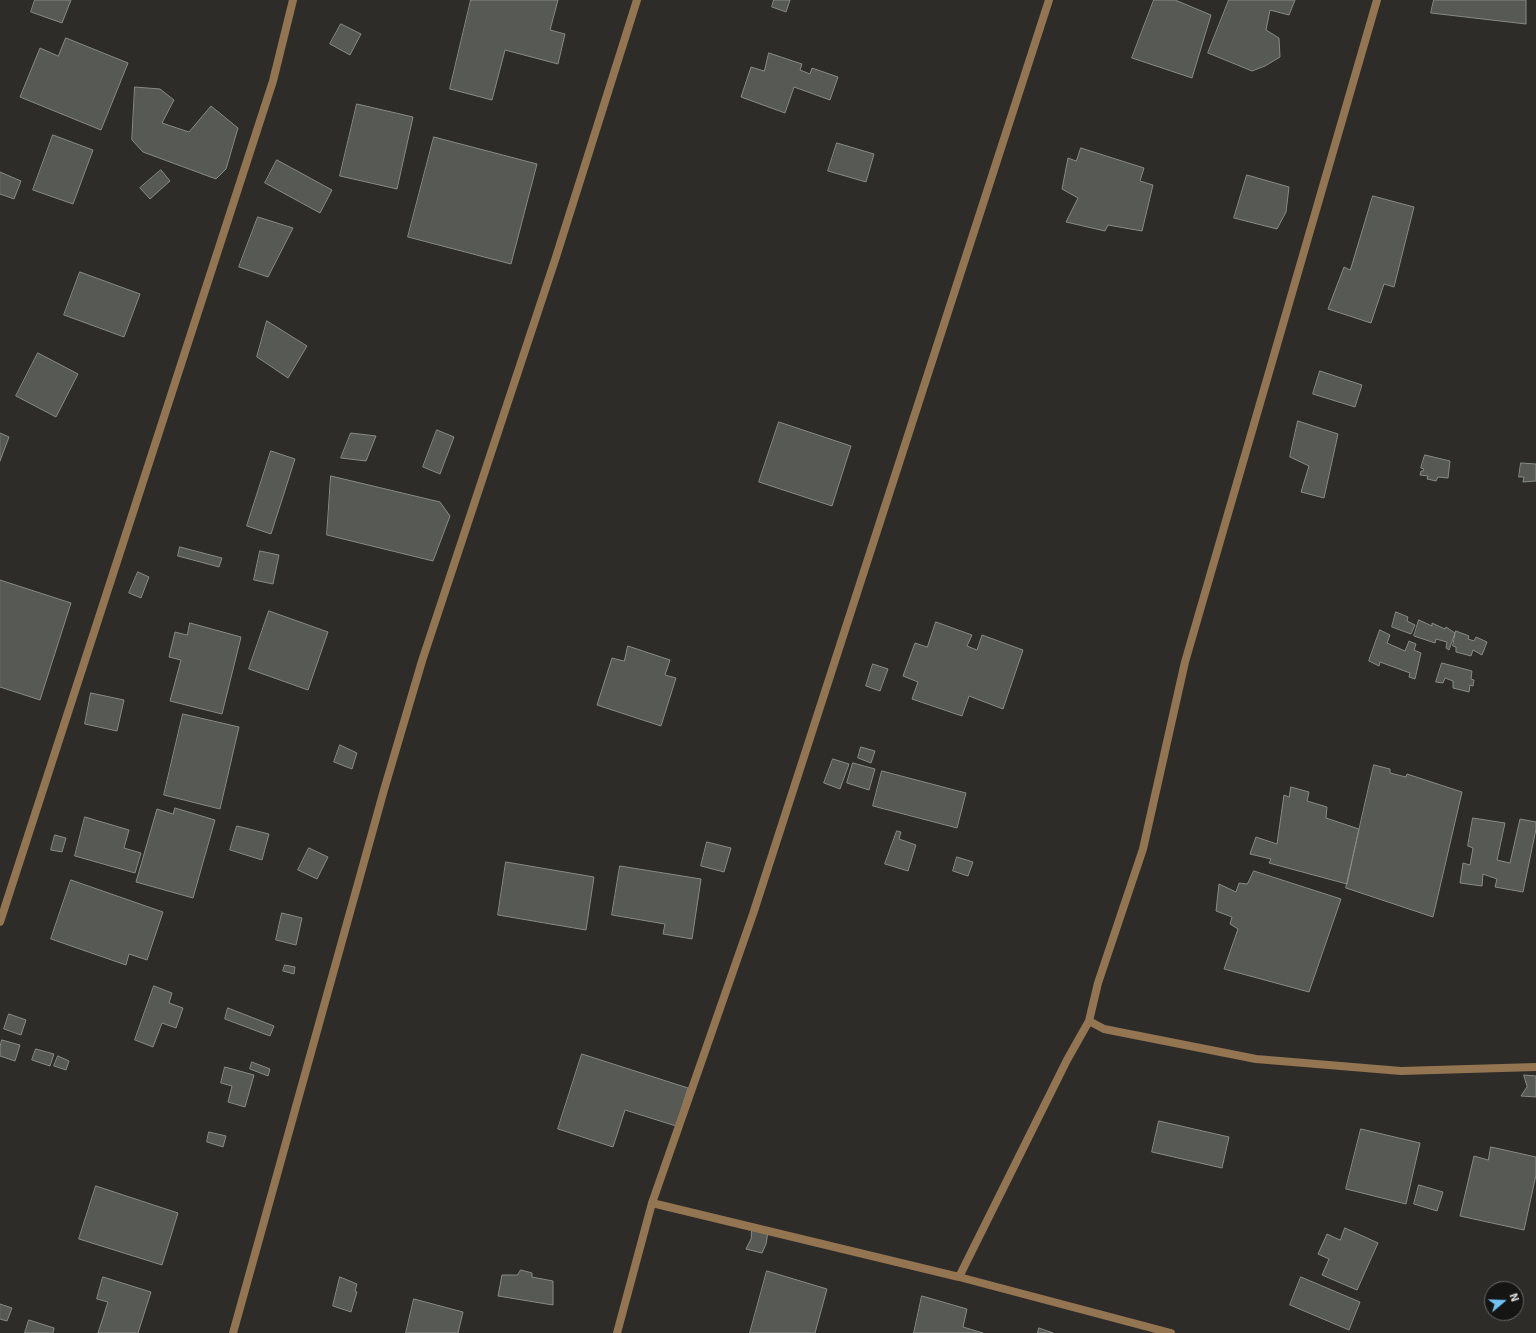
<!DOCTYPE html>
<style>
body{margin:0}
#map{position:relative;width:1536px;height:1333px;overflow:hidden;background:#2d2c28;font-family:"Exo 2",sans-serif}
canvas{display:block}
.north{position:absolute;left:1484px;top:1281px;width:40px;height:40px;box-sizing:border-box;background:#151513;border:1px solid #676765;border-radius:50%;rotate:71deg;font-size:11px;font-weight:700;line-height:16px;text-align:center;color:#e2e2df}
.north::after{content:'';display:block;margin:auto;width:14px;height:18px;background:#6fc2f4;clip-path:polygon(50% 0,100% 100%,50% 72%,0 100%)}
</style>
<div id="map">
<canvas width="1536" height="1333"></canvas>
<div class="north">N</div>
</div>
<script>
const ctx = document.querySelector('canvas').getContext('2d');
ctx.lineJoin = 'round';
function fillPath(path, color) {
  ctx.fillStyle = color;
  ctx.fill(path, 'evenodd');
}
function strokePath(path, color, width, dash) {
  ctx.strokeStyle = color;
  ctx.lineWidth = width;
  ctx.lineCap = dash ? 'butt' : 'round';
  ctx.setLineDash(dash || []);
  ctx.stroke(path);
}
const building = new Path2D(`
 M 35,0 L 71,0 L 62,23 L 31,12 Z
 M 471,0 L 558,0 L 550,30 L 565,34 L 558,64 L 505,50 L 492,100 L 450,89 Z
 M 774,0 L 790,0 L 786,12 L 772,7 Z
 M 1154,0 L 1175,0 L 1211,15 L 1192,78 L 1132,58 Z
 M 1229,0 L 1295,0 L 1289,15 L 1270,10 L 1266,30 L 1279,38 L 1280,57 L 1265,66 L 1252,71 L 1208,53 Z
 M 1434,0 L 1526,0 L 1526,24 L 1431,13 Z
 M 341,24 L 361,34 L 350,55 L 330,44 Z
 M 66,38 L 128,63 L 101,130 L 20,97 L 40,48 L 58,56 Z
 M 769,53 L 802,64 L 800,70 L 810,74 L 812,68 L 838,77 L 830,100 L 794,87 L 785,113 L 741,97 L 751,67 L 764,71 Z
 M 135,87 L 160,89 L 174,100 L 162,123 L 189,132 L 211,106 L 238,128 L 226,169 L 216,179 L 143,152 L 132,140 Z
 M 357,104 L 413,117 L 397,189 L 340,176 Z
 M 53,135 L 93,150 L 73,204 L 33,190 Z
 M 434,137 L 537,164 L 511,264 L 408,237 Z
 M 837,143 L 874,154 L 866,182 L 828,171 Z
 M 1081,148 L 1144,168 L 1140,181 L 1153,185 L 1142,231 L 1108,225 L 1105,231 L 1066,222 L 1078,198 L 1062,189 L 1068,158 L 1076,161 Z
 M 277,160 L 332,190 L 320,213 L 265,183 Z
 M 161,170 L 170,181 L 150,199 L 140,188 Z
 M 0,172 L 21,181 L 14,199 L 0,194 Z
 M 1247,175 L 1289,187 L 1286,212 L 1277,229 L 1234,218 Z
 M 1373,196 L 1414,207 L 1394,287 L 1384,284 L 1371,323 L 1328,309 L 1344,267 L 1350,270 Z
 M 258,217 L 293,228 L 268,277 L 239,267 Z
 M 80,272 L 140,294 L 124,337 L 64,315 Z
 M 267,321 L 307,346 L 288,378 L 257,357 Z
 M 38,353 L 78,374 L 56,417 L 16,396 Z
 M 1320,371 L 1362,385 L 1355,407 L 1313,394 Z
 M 1298,421 L 1338,434 L 1324,498 L 1301,492 L 1309,466 L 1290,457 Z
 M 779,422 L 851,446 L 832,506 L 759,482 Z
 M 437,430 L 454,437 L 440,474 L 423,467 Z
 M 0,433 L 9,437 L 0,461 Z
 M 351,433 L 376,436 L 366,461 L 341,458 Z
 M 271,451 L 295,459 L 271,534 L 247,526 Z
 M 1425,455 L 1450,461 L 1448,478 L 1438,477 L 1436,481 L 1427,479 L 1428,476 L 1420,475 L 1421,471 L 1423,471 L 1424,469 L 1421,468 Z
 M 1521,463 L 1536,464 L 1536,481 L 1523,482 L 1524,477 L 1519,477 Z
 M 331,476 L 440,502 L 450,516 L 433,561 L 327,535 Z
 M 180,547 L 222,558 L 219,567 L 178,556 Z
 M 260,551 L 279,555 L 273,584 L 254,580 Z
 M 138,572 L 149,577 L 141,598 L 129,593 Z
 M 0,580 L 71,603 L 40,700 L 0,687 Z
 M 269,611 L 328,632 L 308,690 L 249,669 Z
 M 1396,612 L 1408,617 L 1407,621 L 1415,625 L 1411,634 L 1392,627 Z
 M 1419,620 L 1432,626 L 1432,623 L 1445,629 L 1446,627 L 1455,633 L 1449,650 L 1446,648 L 1447,642 L 1436,639 L 1435,643 L 1414,636 Z
 M 936,622 L 972,635 L 967,646 L 977,650 L 982,635 L 1023,650 L 1003,709 L 969,696 L 962,716 L 912,699 L 918,682 L 903,676 L 915,643 L 927,647 Z
 M 190,623 L 241,637 L 222,714 L 170,701 L 181,660 L 169,657 L 175,632 L 187,635 Z
 M 1380,630 L 1390,635 L 1387,643 L 1405,651 L 1409,641 L 1416,644 L 1414,650 L 1421,653 L 1415,679 L 1409,677 L 1410,673 L 1380,662 L 1379,666 L 1369,661 Z
 M 1456,631 L 1469,636 L 1468,639 L 1474,641 L 1476,637 L 1487,642 L 1482,655 L 1473,650 L 1471,656 L 1456,652 L 1456,647 L 1453,646 Z
 M 628,646 L 670,660 L 665,675 L 676,678 L 661,726 L 597,705 L 612,658 L 624,661 Z
 M 1442,663 L 1472,671 L 1471,679 L 1474,680 L 1473,686 L 1470,685 L 1469,692 L 1453,688 L 1453,681 L 1445,678 L 1443,683 L 1436,682 Z
 M 873,664 L 888,669 L 880,691 L 866,686 Z
 M 91,693 L 124,700 L 117,731 L 85,724 Z
 M 183,714 L 239,727 L 220,809 L 164,795 Z
 M 340,745 L 357,753 L 352,769 L 334,762 Z
 M 861,747 L 875,751 L 871,763 L 858,758 Z
 M 833,759 L 849,764 L 840,789 L 824,783 Z
 M 853,763 L 875,769 L 869,790 L 847,783 Z
 M 1374,765 L 1390,769 L 1390,773 L 1406,777 L 1407,774 L 1462,792 L 1433,917 L 1346,888 Z
 M 882,771 L 966,793 L 957,828 L 873,806 Z
 M 1291,787 L 1309,792 L 1307,801 L 1327,807 L 1326,818 L 1359,829 L 1347,884 L 1269,863 L 1271,859 L 1250,854 L 1256,837 L 1277,844 L 1284,795 L 1289,797 Z
 M 175,808 L 215,820 L 193,898 L 136,882 L 157,809 L 173,814 Z
 M 85,817 L 129,830 L 124,848 L 141,853 L 135,873 L 75,856 Z
 M 1473,818 L 1505,823 L 1497,860 L 1510,863 L 1520,819 L 1536,822 L 1536,829 L 1523,892 L 1495,887 L 1497,879 L 1483,874 L 1482,886 L 1460,883 L 1463,863 L 1470,865 L 1473,848 L 1468,846 Z
 M 237,826 L 269,834 L 262,860 L 230,850 Z
 M 897,831 L 901,832 L 899,839 L 916,845 L 908,871 L 885,864 Z
 M 55,835 L 66,838 L 62,852 L 51,850 Z
 M 707,842 L 731,848 L 724,872 L 701,866 Z
 M 309,848 L 328,857 L 317,879 L 298,870 Z
 M 957,857 L 973,862 L 968,876 L 953,871 Z
 M 506,862 L 594,877 L 586,930 L 498,915 Z
 M 620,866 L 701,879 L 692,939 L 663,934 L 665,924 L 612,915 Z
 M 1254,871 L 1341,899 L 1309,992 L 1224,969 L 1238,929 L 1230,924 L 1232,917 L 1216,911 L 1219,884 L 1236,892 L 1239,883 L 1247,884 Z
 M 71,880 L 163,912 L 147,960 L 129,954 L 126,965 L 51,939 Z
 M 282,913 L 302,918 L 296,945 L 276,940 Z
 M 285,965 L 295,967 L 294,974 L 283,971 Z
 M 154,986 L 172,993 L 169,1003 L 183,1008 L 176,1028 L 162,1023 L 153,1047 L 135,1040 Z
 M 228,1008 L 274,1026 L 270,1036 L 225,1019 Z
 M 9,1014 L 26,1020 L 21,1035 L 4,1029 Z
 M 2,1040 L 20,1045 L 15,1061 L 0,1056 L 0,1047 Z
 M 36,1049 L 54,1054 L 50,1066 L 32,1060 Z
 M 582,1054 L 688,1088 L 676,1126 L 625,1110 L 613,1147 L 558,1129 Z
 M 58,1056 L 69,1061 L 66,1070 L 54,1066 Z
 M 252,1062 L 270,1069 L 268,1076 L 250,1069 Z
 M 225,1067 L 254,1075 L 245,1107 L 228,1102 L 232,1086 L 221,1083 Z
 M 1524,1075 L 1536,1076 L 1536,1097 L 1521,1096 L 1527,1087 Z
 M 1159,1121 L 1229,1137 L 1222,1168 L 1152,1152 Z
 M 1361,1129 L 1420,1143 L 1406,1204 L 1346,1189 Z
 M 209,1132 L 226,1136 L 223,1147 L 207,1142 Z
 M 1491,1147 L 1536,1157 L 1536,1175 L 1524,1230 L 1460,1216 L 1474,1156 L 1488,1160 Z
 M 1419,1185 L 1443,1192 L 1437,1211 L 1414,1204 Z
 M 96,1186 L 178,1213 L 162,1265 L 79,1239 Z
 M 752,1228 L 768,1232 L 766,1244 L 762,1253 L 746,1249 L 751,1239 Z
 M 1345,1228 L 1378,1243 L 1357,1290 L 1322,1275 L 1329,1259 L 1318,1254 L 1327,1234 L 1340,1240 Z
 M 521,1270 L 532,1273 L 532,1277 L 553,1281 L 553,1305 L 498,1296 L 502,1275 L 517,1275 Z
 M 767,1271 L 827,1289 L 815,1333 L 750,1333 Z
 M 103,1277 L 151,1292 L 138,1333 L 98,1333 L 108,1302 L 97,1299 Z
 M 340,1277 L 357,1284 L 355,1291 L 357,1292 L 351,1312 L 333,1306 Z
 M 1301,1277 L 1360,1302 L 1349,1330 L 1290,1305 Z
 M 922,1296 L 967,1309 L 963,1327 L 983,1333 L 914,1333 Z
 M 414,1299 L 463,1312 L 458,1333 L 406,1333 Z
 M 0,1304 L 12,1308 L 7,1321 L 0,1319 Z
 M 29,1320 L 54,1328 L 53,1333 L 25,1333 Z
 M 1039,1328 L 1053,1333 L 1038,1333 Z`);
fillPath(building, '#575954');
strokePath(building, '#888a86', 1);
strokePath(new Path2D(`
 M 0,922 L 273,81 L 293,0
 M 1089,1021 L 1104,1029 L 1256,1059 L 1401,1071 L 1536,1067
 M 652,1203 L 959,1277 L 1067,1060 L 1089,1021 L 1098,983 L 1143,849 L 1185,662 L 1377,0
 M 959,1277 L 1171,1333
 M 617,1333 L 652,1203 L 753,914 L 1049,0`), '#947552', 8);
strokePath(new Path2D(`
 M 233,1333 L 384,790 L 422,661 L 556,257 L 637,0`), '#947552', 8);
</script>
